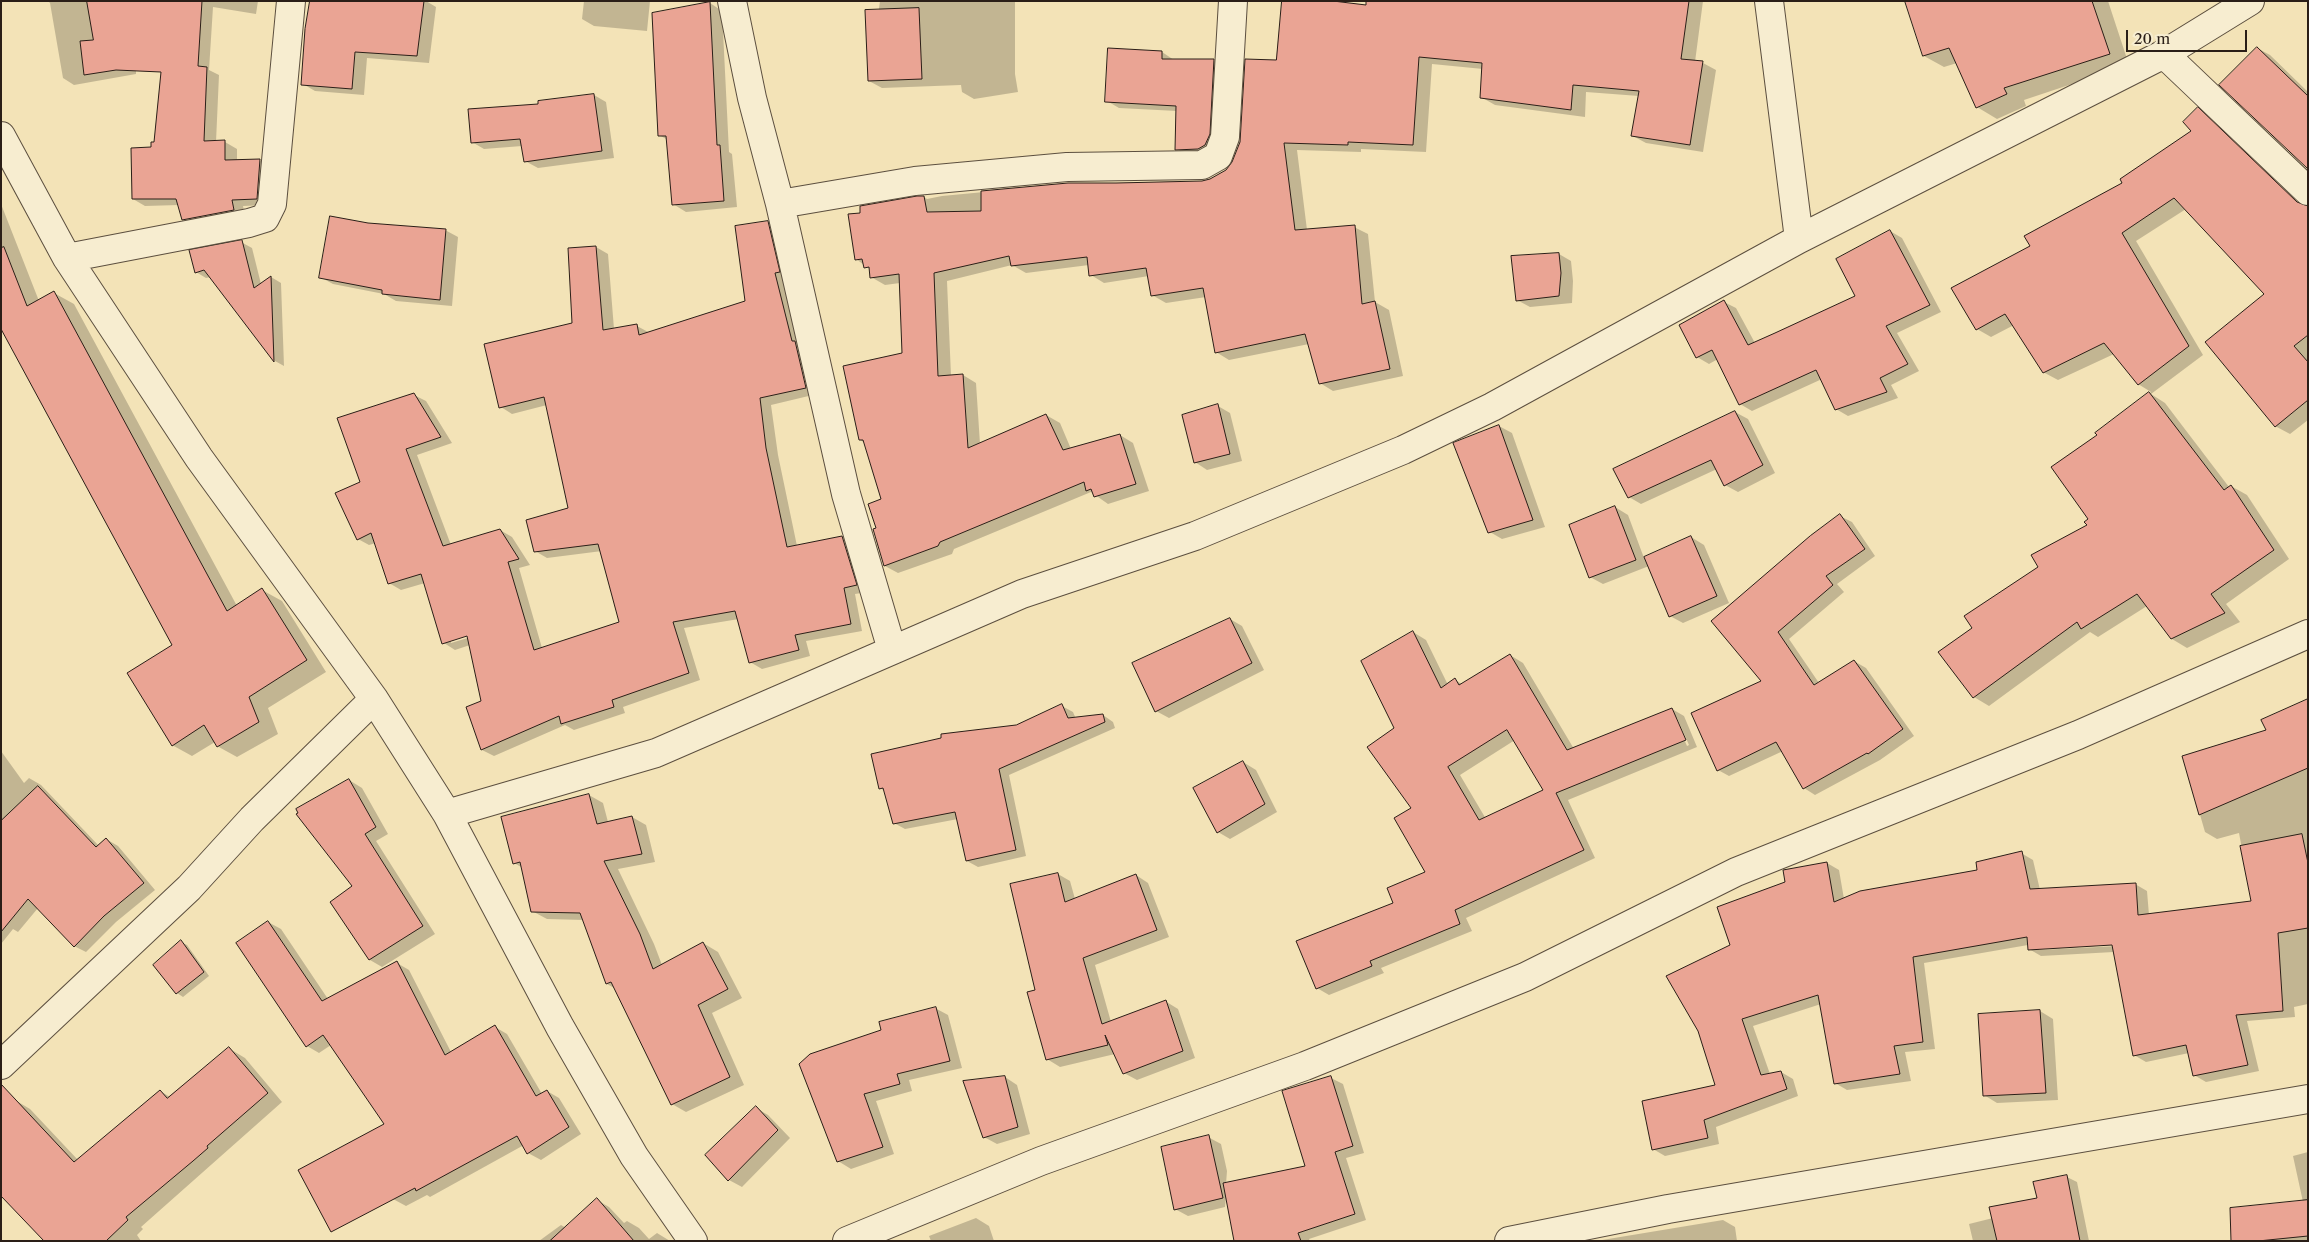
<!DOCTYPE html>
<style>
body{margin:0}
#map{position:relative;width:2309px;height:1242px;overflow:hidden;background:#f3e3b7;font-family:"Libre Caslon Text",serif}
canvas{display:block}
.frame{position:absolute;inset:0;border:2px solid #2a1e17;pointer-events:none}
.scale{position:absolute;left:2126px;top:30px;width:121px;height:22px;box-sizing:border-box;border:2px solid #2a1e17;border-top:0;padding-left:6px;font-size:15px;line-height:18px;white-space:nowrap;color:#2a1e17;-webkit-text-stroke:4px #f7edd0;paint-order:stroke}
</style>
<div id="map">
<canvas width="2309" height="1242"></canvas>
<div class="frame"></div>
<div class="scale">20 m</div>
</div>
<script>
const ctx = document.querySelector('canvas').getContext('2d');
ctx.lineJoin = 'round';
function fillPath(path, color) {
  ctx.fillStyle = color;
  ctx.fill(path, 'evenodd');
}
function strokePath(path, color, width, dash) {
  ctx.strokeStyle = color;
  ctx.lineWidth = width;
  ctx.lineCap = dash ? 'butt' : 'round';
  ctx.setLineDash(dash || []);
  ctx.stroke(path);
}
fillPath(new Path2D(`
 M 48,1 L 136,1 L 136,74 L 74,85 L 63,78 L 50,3 Z
 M 177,1 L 258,1 L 256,14 L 213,7 L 209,70 L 219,75 L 216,142 L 225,142 L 237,149 L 237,161 L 260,161 L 272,167 L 268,205 L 243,206 L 245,216 L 195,226 L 183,219 L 179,205 L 145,206 L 133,199 L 152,148 L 158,143 Z
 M 415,1 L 426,1 L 436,7 L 429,63 L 367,58 L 364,95 L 315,91 L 303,84 Z
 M 584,1 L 650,1 L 647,31 L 594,26 L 582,19 Z
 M 880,1 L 1015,1 L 1015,74 L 1018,92 L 974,99 L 962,92 L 961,85 L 882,88 L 869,81 Z
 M 1368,1 L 1703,1 L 1695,62 L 1703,63 L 1716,70 L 1703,152 L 1646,143 L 1633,136 L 1639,96 L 1586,92 L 1585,117 L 1495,105 L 1481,97 L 1483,69 L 1432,64 L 1426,152 L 1361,149 L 1361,152 L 1297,150 L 1307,230 L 1354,227 L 1368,234 L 1375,302 L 1389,310 L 1403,376 L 1333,391 L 1320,383 L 1309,344 L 1229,360 L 1216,352 L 1206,297 L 1166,303 L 1152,295 L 1149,276 L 1104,283 L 1091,275 L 1089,265 L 1026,273 L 1012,265 L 947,281 L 951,376 L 963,375 L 976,383 L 980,444 L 1046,415 L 1060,423 L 1071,449 L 1120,435 L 1133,443 L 1149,491 L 1108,504 L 1091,492 L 954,549 L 952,554 L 898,573 L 885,566 L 878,529 L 882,500 L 865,443 L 860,440 L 903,354 L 900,283 L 885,285 L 871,277 L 871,270 L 856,259 L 862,214 L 924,197 L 927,199 L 942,196 L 1068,184 L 1202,182 L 1210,180 L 1226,171 L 1233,163 L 1277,61 L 1367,6 Z
 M 1906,1 L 2108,1 L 2129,65 L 2024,100 L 2026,106 L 1997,119 L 1977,107 L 1957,63 L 1944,67 L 1924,56 Z
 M 710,3 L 722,11 L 729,152 L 732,154 L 737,207 L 686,212 L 673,204 L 668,140 L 659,135 Z
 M 2257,48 L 2270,55 L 2308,92 L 2308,167 Z
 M 1162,52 L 1174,60 L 1214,61 L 1226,68 L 1222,141 L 1189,156 L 1177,149 L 1177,111 L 1119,108 L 1107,101 Z
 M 594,95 L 606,102 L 614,158 L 538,168 L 525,161 L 522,146 L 484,149 L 472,142 L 539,105 Z
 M 2198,109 L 2212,117 L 2297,198 L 2285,210 L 2308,235 L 2308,420 L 2290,434 L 2275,426 L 2265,294 L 2186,209 L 2136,241 L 2203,355 L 2151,394 L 2165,403 L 2229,487 L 2231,486 L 2247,495 L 2289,559 L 2226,604 L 2240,622 L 2187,648 L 2172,639 L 2147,606 L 2098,637 L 2090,632 L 1989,706 L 1974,697 L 1974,628 L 2040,567 L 2089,525 L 2099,436 L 2097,434 L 2151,392 L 2138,384 L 2114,354 L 2058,380 L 2043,372 L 2014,325 L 1991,337 L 1977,329 L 2032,246 L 2124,183 L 2193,131 Z
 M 1,204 L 39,301 L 54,293 L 74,304 L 237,606 L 262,590 L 282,601 L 326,672 L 268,708 L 278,734 L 237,757 L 217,746 L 215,742 L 192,756 L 172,745 L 174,645 L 1,326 Z
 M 768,222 L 779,229 L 817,394 L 771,405 L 778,455 L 797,546 L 842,537 L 854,544 L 868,592 L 855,594 L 862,631 L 806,641 L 810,656 L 762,669 L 750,662 L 739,619 L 684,628 L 700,680 L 623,707 L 625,713 L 574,730 L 565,725 L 494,756 L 482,750 L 468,707 L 482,702 L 470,645 L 455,650 L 444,643 L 425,583 L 401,590 L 389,583 L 376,543 L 369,545 L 358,539 L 362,483 L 414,395 L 426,401 L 452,443 L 417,455 L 451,545 L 500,530 L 512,537 L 530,565 L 519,568 L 542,648 L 621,623 L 602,551 L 547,558 L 535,551 L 570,509 L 547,405 L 512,414 L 501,407 L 574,324 L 569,249 L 596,247 L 608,254 L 614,329 L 637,326 L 650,333 L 747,302 ZM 473,633 L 474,636 L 451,643 L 451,640 Z
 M 368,224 L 445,230 L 458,237 L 452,306 L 396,301 L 384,294 L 333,284 L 320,277 Z
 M 1890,231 L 1902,238 L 1941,312 L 1897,333 L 1919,371 L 1891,385 L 1898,398 L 1848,416 L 1836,409 L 1822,379 L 1752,411 L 1740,404 L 1718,359 L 1709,364 L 1697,357 L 1724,302 L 1736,308 L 1755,343 L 1857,297 Z
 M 241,242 L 252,248 L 261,284 L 271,277 L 281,283 L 284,366 L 275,361 L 211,277 L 206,278 L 196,272 Z
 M 1559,254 L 1571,261 L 1573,281 L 1572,303 L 1530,307 L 1517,300 Z
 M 1218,406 L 1230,413 L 1242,461 L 1207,470 L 1195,462 Z
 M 1735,412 L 1748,419 L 1775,473 L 1738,492 L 1725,485 L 1717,469 L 1641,504 L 1629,497 Z
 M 1499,426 L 1512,433 L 1545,527 L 1502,539 L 1490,532 Z
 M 1615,507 L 1628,515 L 1644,558 L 1691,537 L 1704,545 L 1729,603 L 1683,623 L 1670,616 L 1649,566 L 1603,584 L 1590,577 Z
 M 1840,516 L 1852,522 L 1875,556 L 1837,584 L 1844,592 L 1789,639 L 1819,683 L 1854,661 L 1866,668 L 1914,736 L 1880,760 L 1815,795 L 1804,788 L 1783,751 L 1729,776 L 1718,770 L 1763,681 L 1713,621 Z
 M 1230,619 L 1242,626 L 1264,670 L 1169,718 L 1156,711 Z
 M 1413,632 L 1426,640 L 1448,685 L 1455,680 L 1462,684 L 1510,655 L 1523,663 L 1574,749 L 1672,709 L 1684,716 L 1697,747 L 1568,800 L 1595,858 L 1466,918 L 1472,931 L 1381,968 L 1384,973 L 1329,995 L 1317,988 L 1427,873 L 1396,729 ZM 1675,718 L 1677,718 L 1689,745 L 1687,746 ZM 1515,740 L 1545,791 L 1486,819 L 1460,775 Z
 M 2308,700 L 2308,1004 L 2294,1007 L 2295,1017 L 2247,1021 L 2259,1071 L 2206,1082 L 2194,1075 L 2189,1053 L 2146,1062 L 2134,1055 L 2114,952 L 2041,956 L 2029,949 L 2028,945 L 1924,963 L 1935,1049 L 1905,1052 L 1911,1081 L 1847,1090 L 1835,1083 L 1821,1004 L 1753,1026 L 1770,1074 L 1781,1072 L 1793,1079 L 1798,1096 L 1716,1127 L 1719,1144 L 1665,1156 L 1653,1149 L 1717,1086 L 1732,945 L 1786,882 L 1827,863 L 1839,870 L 1844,899 L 1979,871 L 2021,853 L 2033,860 L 2040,890 L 2135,884 L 2147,891 L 2149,915 L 2252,903 L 2239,833 L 2217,839 L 2205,832 L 2183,756 L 2267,731 ZM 2118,943 L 2118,946 L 2039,950 L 2039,948 Z
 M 1062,706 L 1073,712 L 1076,719 L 1103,715 L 1113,722 L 1115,728 L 1009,775 L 1026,856 L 978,867 L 967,861 L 958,819 L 905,829 L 894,823 L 885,791 L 880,788 Z
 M 1,751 L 24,783 L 29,778 L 41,785 L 99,846 L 106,839 L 118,846 L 155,890 L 116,922 L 86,952 L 74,946 L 38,908 L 18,932 L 13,929 L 1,944 Z
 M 1243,762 L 1256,770 L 1277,812 L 1230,839 L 1218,832 Z
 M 349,780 L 362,788 L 388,834 L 376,841 L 435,934 L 382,967 L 370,960 L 332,902 L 353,886 Z
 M 589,795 L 603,803 L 608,822 L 632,817 L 646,825 L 655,862 L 618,869 L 654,944 L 662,965 L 703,943 L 718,952 L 742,998 L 712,1013 L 744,1085 L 686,1112 L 672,1104 L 616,989 L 607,984 L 584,920 L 547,919 L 532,911 L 523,868 L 514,863 Z
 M 1058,874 L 1070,881 L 1075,899 L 1136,875 L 1148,883 L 1169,937 L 1095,965 L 1111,1022 L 1165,1001 L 1178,1009 L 1195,1058 L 1137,1080 L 1124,1073 L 1115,1054 L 1060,1067 L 1047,1059 L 1037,991 Z
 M 268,922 L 281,929 L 328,999 L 397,963 L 409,970 L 451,1052 L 495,1027 L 507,1034 L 542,1094 L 547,1091 L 559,1098 L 581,1134 L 541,1160 L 528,1153 L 524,1145 L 430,1197 L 427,1195 L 406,1206 L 393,1199 L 386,1125 L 331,1045 L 319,1053 L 307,1046 Z
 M 181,942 L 187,945 L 209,976 L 183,997 L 177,993 L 155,965 Z
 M 935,1008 L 948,1015 L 962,1068 L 909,1080 L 912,1091 L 876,1101 L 894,1154 L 851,1169 L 838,1161 L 882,1031 Z
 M 2040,1011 L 2053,1019 L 2058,1100 L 1997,1103 L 1984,1095 Z
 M 230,1049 L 245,1058 L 282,1102 L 141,1227 L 143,1229 L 137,1235 L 141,1241 L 45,1241 L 15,1100 L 30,1109 L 78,1160 L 160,1091 L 170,1097 Z
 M 1005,1077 L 1017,1085 L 1030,1134 L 997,1144 L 984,1137 Z
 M 1331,1078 L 1343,1084 L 1364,1153 L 1346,1158 L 1366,1220 L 1309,1239 L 1310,1241 L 1240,1241 L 1226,1196 L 1225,1207 L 1188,1216 L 1175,1209 L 1208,1137 L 1221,1144 L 1227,1171 L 1226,1184 L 1306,1167 Z
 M 756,1108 L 768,1115 L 790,1138 L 742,1187 L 729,1180 Z
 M 2308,1152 L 2308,1241 L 2232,1241 L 2303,1202 L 2293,1156 Z
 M 2067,1177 L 2077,1182 L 2089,1241 L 1973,1241 L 1969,1224 L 1993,1218 L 2038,1199 Z
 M 597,1200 L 609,1207 L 624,1223 L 627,1221 L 639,1228 L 649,1239 L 657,1233 L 670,1241 L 539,1241 L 561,1225 L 566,1228 Z
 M 976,1218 L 989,1226 L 994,1241 L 931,1241 L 929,1236 Z
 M 1723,1220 L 1735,1227 L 1737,1241 L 1596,1241 Z`), '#0003');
const building = new Path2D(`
 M 87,1 L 202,1 L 198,66 L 207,67 L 204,141 L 225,140 L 225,160 L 260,159 L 257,199 L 232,200 L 234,210 L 182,220 L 176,199 L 132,199 L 131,148 L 151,147 L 151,142 L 154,142 L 161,72 L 116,70 L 84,75 L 80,41 L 93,40 Z
 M 310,1 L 424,1 L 417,56 L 355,52 L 352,89 L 301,85 L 305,29 Z
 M 1282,1 L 1333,1 L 1366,5 L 1366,1 L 1689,1 L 1681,59 L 1703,61 L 1690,145 L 1631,136 L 1639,91 L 1573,85 L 1571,110 L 1480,98 L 1482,63 L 1419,57 L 1413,145 L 1348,142 L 1348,145 L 1284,143 L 1295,230 L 1355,225 L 1362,304 L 1375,301 L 1390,369 L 1319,384 L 1305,334 L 1215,353 L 1203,288 L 1151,296 L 1146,268 L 1089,276 L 1087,257 L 1011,266 L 1009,256 L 934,273 L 938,376 L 963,374 L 968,448 L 1046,414 L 1063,450 L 1120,434 L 1136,484 L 1094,497 L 1091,489 L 1086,491 L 1084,482 L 940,542 L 938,546 L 884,566 L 873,529 L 876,528 L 868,504 L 881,499 L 863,440 L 859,440 L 843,366 L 902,353 L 899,274 L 870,278 L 869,267 L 864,268 L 862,259 L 855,260 L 848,214 L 860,213 L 860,206 L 917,196 L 924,196 L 927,212 L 981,211 L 981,191 L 1068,183 L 1116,183 L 1202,181 L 1210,179 L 1226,170 L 1232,162 L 1240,142 L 1245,59 L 1276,60 Z
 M 1905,1 L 2092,1 L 2110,54 L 2004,88 L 2007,94 L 1976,108 L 1949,48 L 1923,56 Z
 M 710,2 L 717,145 L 720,145 L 724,201 L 672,205 L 666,136 L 658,136 L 652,13 Z
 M 919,8 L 922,79 L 868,81 L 865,10 Z
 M 2257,47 L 2308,96 L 2308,169 L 2219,85 Z
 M 1108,48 L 1162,51 L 1162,59 L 1214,59 L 1210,134 L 1205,145 L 1198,149 L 1175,150 L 1176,106 L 1105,102 Z
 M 594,94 L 602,151 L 524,162 L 520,139 L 471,143 L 468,109 L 538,104 L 538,101 Z
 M 2198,107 L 2297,202 L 2308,206 L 2308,335 L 2294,346 L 2308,362 L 2308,400 L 2275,427 L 2205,342 L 2264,294 L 2174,198 L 2122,233 L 2189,346 L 2138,385 L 2104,343 L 2043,373 L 2005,314 L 1976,330 L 1951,288 L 2030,246 L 2024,236 L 2122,183 L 2120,179 L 2191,131 L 2183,122 Z
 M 330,216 L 368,223 L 446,229 L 440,300 L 382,294 L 382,290 L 319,278 Z
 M 768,221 L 780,272 L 775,273 L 792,341 L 795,341 L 806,388 L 760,398 L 766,448 L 787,547 L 842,536 L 857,585 L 844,588 L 851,624 L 795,635 L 799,650 L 749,663 L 735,611 L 673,622 L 689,673 L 612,700 L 614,707 L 561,724 L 559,716 L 481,750 L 466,707 L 481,701 L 467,636 L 442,644 L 421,574 L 388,584 L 371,533 L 357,540 L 335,493 L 360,482 L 337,418 L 414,393 L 441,437 L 406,449 L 443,546 L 500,529 L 519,559 L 508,562 L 534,650 L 619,622 L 598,544 L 534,552 L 526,520 L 568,508 L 544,397 L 499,408 L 484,344 L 572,323 L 568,248 L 596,246 L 603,330 L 637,324 L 639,335 L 745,301 L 735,226 Z
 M 1890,230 L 1930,305 L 1886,326 L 1908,364 L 1880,378 L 1887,392 L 1835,410 L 1816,370 L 1739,405 L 1712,350 L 1696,358 L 1679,325 L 1724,300 L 1748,345 L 1775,333 L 1855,296 L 1836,259 Z
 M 242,240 L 254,288 L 271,276 L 274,362 L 204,270 L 195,273 L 189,250 Z
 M 4,247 L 27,306 L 54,291 L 227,611 L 262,588 L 307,660 L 249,697 L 259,722 L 217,747 L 204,725 L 172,746 L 127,673 L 172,645 L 1,329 L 1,248 Z
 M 1559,253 L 1561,273 L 1559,296 L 1516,301 L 1511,256 Z
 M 2149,392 L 2224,490 L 2231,485 L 2274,550 L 2211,594 L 2225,613 L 2171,639 L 2137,594 L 2081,629 L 2077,622 L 1973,698 L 1938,652 L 1972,628 L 1964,616 L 2038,567 L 2031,555 L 2087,525 L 2084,522 L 2088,519 L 2051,467 L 2097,435 L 2095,433 Z
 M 1218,404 L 1230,454 L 1194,463 L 1182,415 Z
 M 1735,411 L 1763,465 L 1724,486 L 1711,460 L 1628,498 L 1613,469 Z
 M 1499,425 L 1533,520 L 1488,533 L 1453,443 Z
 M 1615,506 L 1636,560 L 1589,578 L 1569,525 Z
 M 1840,514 L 1865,549 L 1826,576 L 1833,585 L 1778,632 L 1814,685 L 1854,660 L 1903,729 L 1868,754 L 1867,753 L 1803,789 L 1776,742 L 1717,771 L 1691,713 L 1761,681 L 1711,621 L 1810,536 Z
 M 1691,536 L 1717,596 L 1669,617 L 1644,557 Z
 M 1230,618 L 1252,663 L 1155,712 L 1132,663 Z
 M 1413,631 L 1441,688 L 1455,678 L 1459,685 L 1510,654 L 1567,750 L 1672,708 L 1686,740 L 1556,793 L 1584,850 L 1455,910 L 1460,924 L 1370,961 L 1372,966 L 1316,989 L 1296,941 L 1393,903 L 1387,888 L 1425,872 L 1394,818 L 1411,808 L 1367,747 L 1394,728 L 1361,661 ZM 1507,730 L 1543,790 L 1479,820 L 1448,767 Z
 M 2308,699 L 2308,768 L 2199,815 L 2182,756 L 2266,730 L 2261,720 Z
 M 1062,704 L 1068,718 L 1103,714 L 1105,722 L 999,769 L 1016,850 L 966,861 L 955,812 L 893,824 L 883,788 L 879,789 L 871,754 L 941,738 L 941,734 L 1016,725 Z
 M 1243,761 L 1265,804 L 1217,833 L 1193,788 Z
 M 349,779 L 376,827 L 365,834 L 423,926 L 369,960 L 330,902 L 352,886 L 296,814 L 298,813 L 296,809 Z
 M 38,786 L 96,847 L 106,838 L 144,883 L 104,916 L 74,947 L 28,899 L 1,932 L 1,821 Z
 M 589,794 L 597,824 L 632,816 L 642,854 L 604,861 L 640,934 L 653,969 L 703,942 L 728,989 L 698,1005 L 730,1077 L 671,1105 L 611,982 L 606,984 L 580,913 L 531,912 L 520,862 L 513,864 L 501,817 Z
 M 2302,834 L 2308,863 L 2308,928 L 2278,933 L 2283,1011 L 2236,1015 L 2248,1065 L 2193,1076 L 2186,1045 L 2133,1056 L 2112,945 L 2028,950 L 2027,937 L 1913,957 L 1923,1042 L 1894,1046 L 1900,1074 L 1834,1084 L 1818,995 L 1742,1019 L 1761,1075 L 1781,1071 L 1787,1089 L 1704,1120 L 1708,1138 L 1652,1150 L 1642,1101 L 1715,1085 L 1698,1031 L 1666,976 L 1730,945 L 1717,907 L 1785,882 L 1783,870 L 1827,862 L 1834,902 L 1860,891 L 1977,870 L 1976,862 L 2022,851 L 2030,889 L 2136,883 L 2138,915 L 2251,901 L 2240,846 Z
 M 1058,873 L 1065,902 L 1136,874 L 1157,930 L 1083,958 L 1102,1024 L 1166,1000 L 1183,1051 L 1123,1074 L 1105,1035 L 1108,1045 L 1046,1060 L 1027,992 L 1035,990 L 1010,884 Z
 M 268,921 L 322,1001 L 397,961 L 445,1055 L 495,1025 L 536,1096 L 547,1090 L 569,1127 L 527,1154 L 517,1136 L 416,1191 L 415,1188 L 331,1232 L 298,1170 L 384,1124 L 323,1035 L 306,1047 L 236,943 Z
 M 181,940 L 204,972 L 176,994 L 153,965 Z
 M 936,1007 L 950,1061 L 897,1074 L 900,1084 L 864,1094 L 883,1147 L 837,1162 L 799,1064 L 810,1054 L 881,1030 L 879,1022 Z
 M 2040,1010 L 2046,1093 L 1983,1096 L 1978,1014 Z
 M 229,1047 L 268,1093 L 207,1146 L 208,1148 L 193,1161 L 126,1217 L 128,1220 L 106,1241 L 44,1241 L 1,1196 L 1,1084 L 74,1162 L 160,1090 L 167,1098 Z
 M 1005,1076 L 1018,1127 L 983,1138 L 963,1081 Z
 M 1331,1076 L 1353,1146 L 1335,1152 L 1355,1214 L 1298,1233 L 1301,1241 L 1234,1241 L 1223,1183 L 1305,1166 L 1282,1091 Z
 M 756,1106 L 778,1130 L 728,1181 L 705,1155 Z
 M 1209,1135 L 1223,1198 L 1174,1210 L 1161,1147 Z
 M 2067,1175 L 2080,1241 L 1997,1241 L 1989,1207 L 2037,1198 L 2033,1182 Z
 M 597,1198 L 634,1241 L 550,1241 Z
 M 2308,1200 L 2308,1236 L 2258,1241 L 2231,1241 L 2230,1208 Z`);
fillPath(building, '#eaa494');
strokePath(building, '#2a1e17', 1);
const minor = new Path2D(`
 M 732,1 L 752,98 L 780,204 L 846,494 L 892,650
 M 1769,1 L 1799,239
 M 2164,54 L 2308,191
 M 1,136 L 67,258 L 199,458 L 374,699 L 447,814 L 560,1027 L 634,1156 L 693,1241
 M 780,204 L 915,181 L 1067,167 L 1202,165 L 1218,156 L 1225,137 L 1233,1
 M 67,258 L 249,223 L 265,218 L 272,204 L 291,1
 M 447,814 L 656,753 L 1022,594 L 1195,536 L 1403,450 L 1492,407 L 1799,239 L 2164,54 L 2250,1
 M 1,1065 L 189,888 L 252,819 L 374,699
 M 847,1241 L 1041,1161 L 1305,1066 L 1525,977 L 1736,872 L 2078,735 L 2308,634
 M 1509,1241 L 1668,1209 L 2308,1099`);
strokePath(minor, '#5c4f3f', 30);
strokePath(minor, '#f7edd0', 28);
</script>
